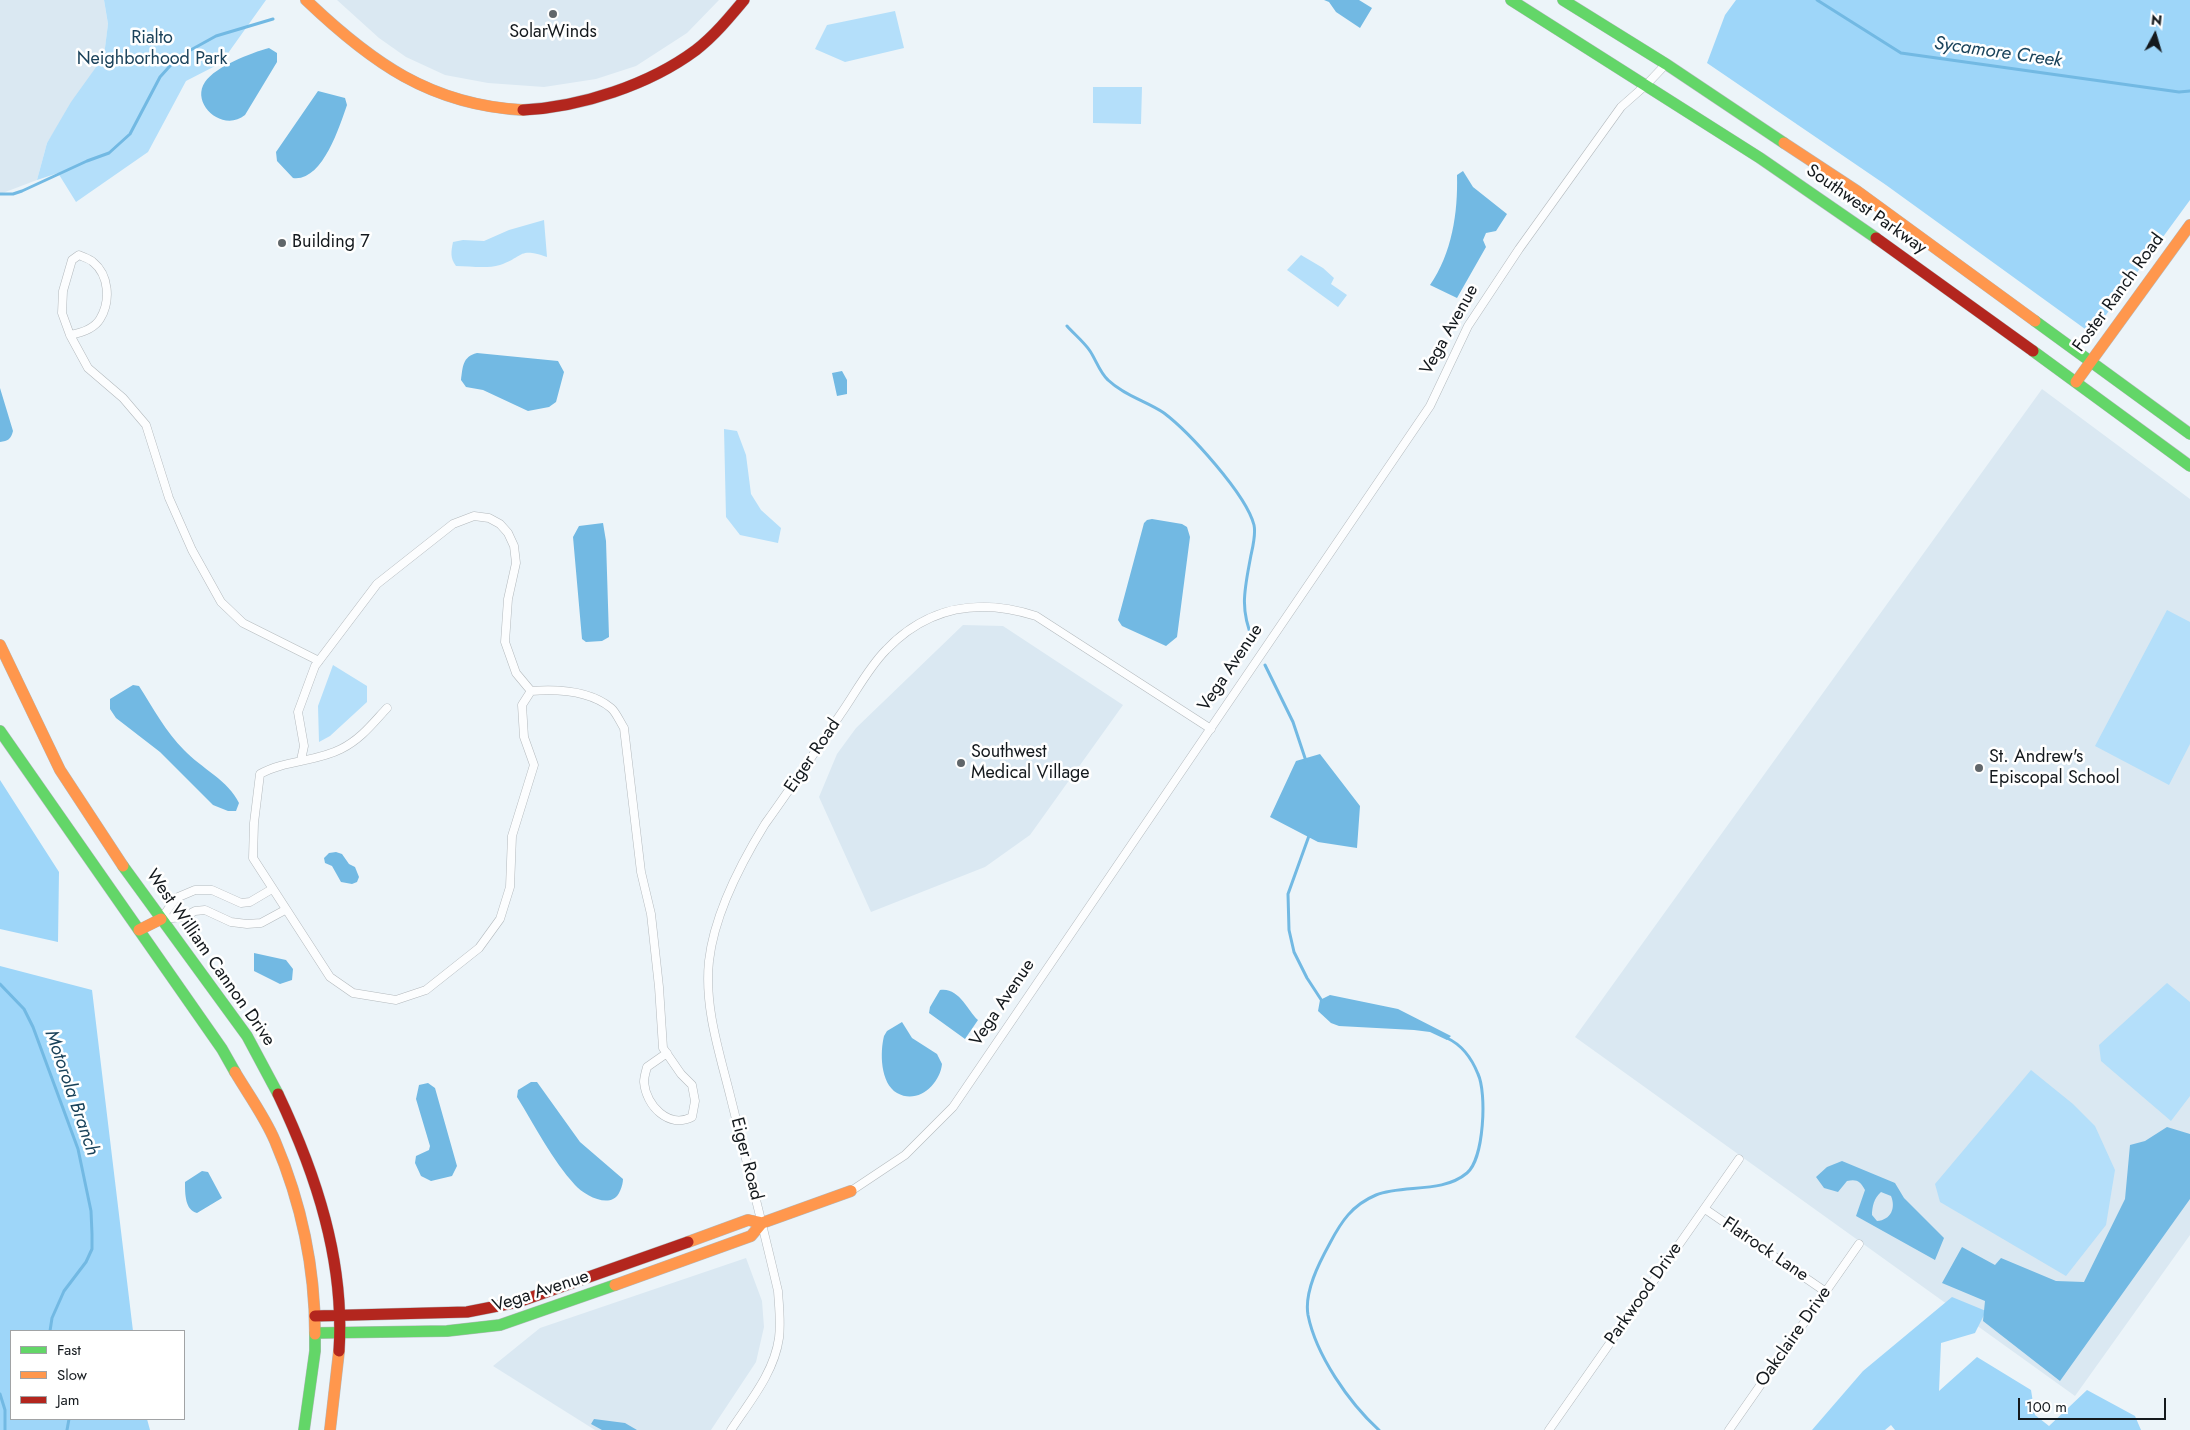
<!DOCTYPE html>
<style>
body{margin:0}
#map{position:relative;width:2190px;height:1430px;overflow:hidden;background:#ecf4f9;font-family:Jost,sans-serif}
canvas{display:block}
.legend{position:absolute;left:10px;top:1330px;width:175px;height:90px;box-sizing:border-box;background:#fff;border:1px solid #a1a3a5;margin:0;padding:6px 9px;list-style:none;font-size:15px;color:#14191d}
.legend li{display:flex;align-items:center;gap:10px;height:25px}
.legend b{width:25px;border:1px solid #a1a3a5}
.north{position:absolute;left:2130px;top:10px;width:50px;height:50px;-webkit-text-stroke:4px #fff;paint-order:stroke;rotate:6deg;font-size:14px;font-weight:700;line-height:20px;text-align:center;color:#14191d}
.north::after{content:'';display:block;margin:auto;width:18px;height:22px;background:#14191d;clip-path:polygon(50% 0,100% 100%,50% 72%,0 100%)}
.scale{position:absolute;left:2018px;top:1398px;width:148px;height:22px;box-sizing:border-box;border:2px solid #14191d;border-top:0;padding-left:6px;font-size:15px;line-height:18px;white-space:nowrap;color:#14191d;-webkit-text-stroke:4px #fff;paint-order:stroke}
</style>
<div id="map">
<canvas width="2190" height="1430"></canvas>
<ul class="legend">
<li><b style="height:6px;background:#63d668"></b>Fast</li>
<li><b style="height:6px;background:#ff974d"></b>Slow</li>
<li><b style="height:6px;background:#b3261e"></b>Jam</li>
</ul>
<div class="north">N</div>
<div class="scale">100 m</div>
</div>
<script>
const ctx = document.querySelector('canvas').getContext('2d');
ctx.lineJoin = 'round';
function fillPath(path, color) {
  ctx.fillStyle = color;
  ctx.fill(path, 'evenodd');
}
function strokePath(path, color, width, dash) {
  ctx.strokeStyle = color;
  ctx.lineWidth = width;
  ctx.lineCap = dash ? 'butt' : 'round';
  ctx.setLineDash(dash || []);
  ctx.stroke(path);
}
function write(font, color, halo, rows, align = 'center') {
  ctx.font = font + ' Jost,sans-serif';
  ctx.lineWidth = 5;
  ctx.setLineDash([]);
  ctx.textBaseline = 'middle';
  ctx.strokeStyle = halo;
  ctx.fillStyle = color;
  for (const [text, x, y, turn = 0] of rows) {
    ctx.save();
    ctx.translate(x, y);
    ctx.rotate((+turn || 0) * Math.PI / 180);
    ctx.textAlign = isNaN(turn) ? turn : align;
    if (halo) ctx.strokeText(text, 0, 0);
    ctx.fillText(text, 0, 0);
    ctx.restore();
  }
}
fillPath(new Path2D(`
 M 0,0 L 104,0 L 108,24 L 104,56 L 47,143 L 37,180 L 0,194 Z
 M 337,0 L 719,0 L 687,33 L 636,66 L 596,79 L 544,87 L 488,83 L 445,75 L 406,57 L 379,38 Z
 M 2042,389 L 2190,499 L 2190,1235 L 2075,1396 L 1575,1037 Z
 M 963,625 L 1003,626 L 1123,705 L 1030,835 L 985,867 L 871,912 L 819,797 L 837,754 L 856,728 Z
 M 746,1258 L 762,1301 L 764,1327 L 756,1362 L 711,1430 L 595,1430 L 493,1366 L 540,1328 Z`), '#dae8f2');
fillPath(new Path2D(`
 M 104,0 L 266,0 L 221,63 L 186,81 L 148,152 L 76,202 L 58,173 L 37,180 L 47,143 L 71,102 L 104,56 L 108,24 Z
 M 895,11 L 904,48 L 845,62 L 815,49 L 827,25 Z
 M 1093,87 L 1142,87 L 1141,124 L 1093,123 Z
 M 544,220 L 547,257 C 518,247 524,257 500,265 C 486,269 470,266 456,266 C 450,258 451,252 453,242 L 463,240 L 484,241 L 509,230 Z
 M 1301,255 L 1323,268 L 1334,278 L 1331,284 L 1347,295 L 1338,307 L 1287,270 Z
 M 724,429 L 737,431 L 746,455 L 751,494 L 761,510 L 781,528 L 778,543 L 740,535 L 726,517 Z
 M 2167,610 L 2190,622 L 2190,744 L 2169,785 L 2095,746 Z
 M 333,665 L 367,686 L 367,702 L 330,736 L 319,742 L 318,706 Z
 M 2167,983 L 2190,1002 L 2190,1096 L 2171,1121 L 2101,1061 L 2099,1045 Z
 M 2031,1070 L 2073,1104 L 2095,1126 L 2115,1170 L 2106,1225 L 2066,1276 L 1940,1202 L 1935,1184 Z`), '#b4dffa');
fillPath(new Path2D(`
 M 1736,0 L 2190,0 L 2190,200 L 2092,334 L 1886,185 L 1707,63 L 1725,15 Z
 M 0,780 L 59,872 L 58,942 L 0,929 Z
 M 0,966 L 92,990 L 133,1331 L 11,1331 L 11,1419 L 147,1419 L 150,1430 L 0,1430 Z
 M 1952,1297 L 1986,1311 L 1975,1333 L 1941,1343 L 1939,1391 L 1977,1357 L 2031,1390 L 2035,1415 L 2049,1426 L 2087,1390 L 2135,1416 L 2141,1430 L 1895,1430 L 1891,1425 L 1885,1430 L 1812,1430 L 1863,1371 Z`), '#9ed6f9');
fillPath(new Path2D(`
 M 1324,0 L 1359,0 L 1372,8 L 1360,28 L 1336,12 L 1329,2 Z
 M 269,48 L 277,53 L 277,62 L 245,115 C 223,133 190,104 205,82 C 216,66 251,53 269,48 Z
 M 318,91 L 345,98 L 347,105 C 339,128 322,182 293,178 L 277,161 L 276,152 Z
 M 1463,171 L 1473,187 L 1507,214 L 1496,231 L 1486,233 L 1483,240 L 1486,247 L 1457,298 L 1430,285 C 1452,253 1458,213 1457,175 Z
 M 477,353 L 558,361 L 564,372 L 556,402 L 549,407 L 528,411 L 483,390 L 466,387 L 461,380 C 463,367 462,357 477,353 Z
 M 842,371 L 847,380 L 847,394 L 837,396 L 832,373 Z
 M 0,388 L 13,431 C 11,439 8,441 0,442 Z
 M 1152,519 L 1182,524 L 1187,527 L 1190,537 L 1177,637 L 1166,646 L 1122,626 L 1118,620 L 1144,523 L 1147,520 Z
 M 603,523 L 606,541 L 609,637 L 602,641 L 586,642 L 582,639 L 573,537 L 579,526 Z
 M 133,685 L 139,686 C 153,708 166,732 184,750 C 201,768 229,781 239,803 L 236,811 L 228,811 L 213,805 L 160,752 L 116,718 L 110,709 L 110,699 Z
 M 1320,754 L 1360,806 L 1357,848 L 1318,842 L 1270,817 L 1296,761 Z
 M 336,852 L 342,854 L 349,864 L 355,867 L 359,877 L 357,882 L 352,884 L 341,882 L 332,866 L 325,863 L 324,858 L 329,853 Z
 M 254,953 L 286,960 L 293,969 L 292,980 L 280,984 L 254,971 Z
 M 940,990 C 959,987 967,1010 978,1020 L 965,1039 L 929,1013 L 930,1007 Z
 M 1330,995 L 1398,1009 L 1451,1036 L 1447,1040 L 1430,1032 L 1414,1030 L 1339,1026 L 1331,1023 L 1318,1011 L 1320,1000 Z
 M 902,1022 L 912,1038 L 937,1054 L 942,1064 C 940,1084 918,1105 897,1093 C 880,1083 880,1052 884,1036 L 887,1031 Z
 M 531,1082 L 537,1082 L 580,1142 L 623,1179 C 623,1185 619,1197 613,1199 C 602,1205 582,1193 575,1185 C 552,1160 535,1126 517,1097 L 518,1090 Z
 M 428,1083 L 435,1088 L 457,1166 L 452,1176 L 431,1181 L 421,1176 L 415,1163 L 416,1156 L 429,1150 L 430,1146 L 416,1099 L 419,1085 Z
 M 2167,1127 L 2190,1134 L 2190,1199 L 2060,1381 L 1983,1321 L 1985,1301 L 1942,1283 L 1962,1247 L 1995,1265 L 2001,1258 L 2056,1281 L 2084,1282 L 2125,1199 L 2130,1145 L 2145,1141 Z
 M 1842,1161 L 1895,1183 L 1904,1198 L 1944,1238 L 1935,1260 L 1856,1216 L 1865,1190 C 1860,1181 1857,1179 1847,1181 L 1838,1192 L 1824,1188 L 1816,1177 L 1827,1167 ZM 1881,1192 L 1891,1196 C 1896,1208 1891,1220 1877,1221 L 1872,1215 C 1872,1207 1874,1198 1881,1192 Z
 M 202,1171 L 208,1172 L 222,1198 L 197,1213 C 185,1210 185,1194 185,1182 Z
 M 594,1419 L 625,1423 L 637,1430 L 602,1430 L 591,1424 Z`), '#72b9e3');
strokePath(new Path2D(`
 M 1817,0 L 1901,53 L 2179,92 L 2190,91
 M 0,194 L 13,194 L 22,191 L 87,161 L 109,153 L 130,134 L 160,77 L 178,57 L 216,36 L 273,19
 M 1067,326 C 1074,334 1084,342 1090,351 C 1096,360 1100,373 1108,380 C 1125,396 1146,401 1164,413 C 1189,432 1246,494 1254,525 C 1256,534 1253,546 1251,555 C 1245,588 1239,608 1253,640
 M 1265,665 L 1293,722 L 1306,761
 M 1310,833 L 1288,894 L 1289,930 L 1294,952 L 1307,978 L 1322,1001
 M 0,984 L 24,1009 L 33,1027 L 78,1149 L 91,1211 L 92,1234 L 92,1249 L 86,1262 L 64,1291 L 52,1318 L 50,1331
 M 0,1394 L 5,1410 L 5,1430
 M 67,1430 L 69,1419
 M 1379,1430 C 1349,1403 1316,1355 1308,1315 C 1304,1292 1319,1263 1330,1243 C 1341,1222 1352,1205 1376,1195 C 1403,1184 1442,1194 1467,1173 C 1484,1159 1487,1093 1478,1074 C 1472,1059 1462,1045 1447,1038`), '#72b9e3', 3);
const street = new Path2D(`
 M 70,335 C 81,333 94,329 100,319 C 111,301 109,275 93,262 C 90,259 83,257 79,255 L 72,260 L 63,291 L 62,313 L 70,335 L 88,368 L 123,398 L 146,425 L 169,498 L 192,550 L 221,602 L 243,623 L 319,661
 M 387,708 C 373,723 361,739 341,749 C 316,762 285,760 260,774 L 254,823 L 253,858 L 330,977 L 353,993 L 396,1000 L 426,990 L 479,948 L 500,919 L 510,887 L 512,836 L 534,765 L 524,737 L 522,705 L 531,691 C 557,689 589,690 611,708 C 616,712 620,722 624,728 L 641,872 L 651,914 L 659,987 L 663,1048 L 681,1074 L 692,1085 L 695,1101 L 692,1117 C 669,1129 646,1106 644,1082 C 644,1077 646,1071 647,1067 L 667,1053
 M 301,760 L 304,746 L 298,712 L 315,666 L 377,584 L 453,524 L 474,516 L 489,518 L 500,524 L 508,533 L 514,546 L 516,563 L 508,599 L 505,642 L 516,673 L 531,691
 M 161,919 L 184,917 L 195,911 L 205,910 L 231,922 L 247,924 L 261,923 L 285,910
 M 161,919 L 176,898 L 195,890 L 212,890 L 241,903 L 250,902 L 272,889
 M 851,1191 L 905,1155 L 953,1107 L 1430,406 L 1468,326 L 1519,249 L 1621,107 L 1647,84 L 1666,64
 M 1705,1209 L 1826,1292
 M 731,1430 C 750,1401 774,1373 779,1338 C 781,1322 779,1307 778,1291 C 763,1227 747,1163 731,1099 C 720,1054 704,1008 709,961 C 714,916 741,863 765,824 C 791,788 815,752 840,715 C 855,694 868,668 886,650 C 928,606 980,598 1036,616 L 1211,729
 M 1549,1430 L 1739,1159
 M 1729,1430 L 1859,1244`);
const fast = new Path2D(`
 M 1511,0 L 1760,158 L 1876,238
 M 1563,0 L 1666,64 L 1784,143
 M 2035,321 L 2190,434
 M 2033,351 L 2190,466
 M 0,731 L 222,1049 L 235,1072
 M 123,866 L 247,1036 L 278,1094
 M 315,1333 L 447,1331 L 500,1325 L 615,1285
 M 304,1430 L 315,1351 L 315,1334`);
const slow = new Path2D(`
 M 306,0 C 371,62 430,105 523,110
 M 1784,143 L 1857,191 L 2035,321
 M 2076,382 L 2190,225
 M 0,645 L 60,770 L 123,866
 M 139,930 L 161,919
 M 235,1072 C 248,1094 265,1117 275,1141 C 301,1202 315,1268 315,1334
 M 688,1242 L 748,1220 L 762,1223 L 851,1191
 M 615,1285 L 751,1236 L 762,1223
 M 330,1430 L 339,1351`);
const jam = new Path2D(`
 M 523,110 C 581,107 649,85 696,50 C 714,36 729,18 744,0
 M 1876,238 L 2033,351
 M 278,1094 C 316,1174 345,1261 339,1351
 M 315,1316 L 467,1312 L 518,1302 L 688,1242`);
strokePath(street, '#b3b9bd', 9);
strokePath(fast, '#b3b9bd', 12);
strokePath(slow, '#b3b9bd', 12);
strokePath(jam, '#b3b9bd', 12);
strokePath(street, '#fcfdfe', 8);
strokePath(fast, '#63d668', 11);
strokePath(slow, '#ff974d', 11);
strokePath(jam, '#b3261e', 11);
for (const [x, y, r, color] of [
 [553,14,5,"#60666a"],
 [282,243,5,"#60666a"],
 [961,763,5,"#60666a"],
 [1979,768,5,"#60666a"]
]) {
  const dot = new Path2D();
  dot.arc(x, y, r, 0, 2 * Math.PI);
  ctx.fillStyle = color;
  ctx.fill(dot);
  strokePath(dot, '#fff', 2);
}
write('18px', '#14191d', '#fff', [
 ["SolarWinds",553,33,"center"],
 ["Building 7",292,243],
 ["Southwest",971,753],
 ["Medical Village",971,774],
 ["St. Andrew's",1989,758],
 ["Episcopal School",1989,779]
], 'left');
write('18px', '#1a425b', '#fff', [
 ["Rialto",152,39],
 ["Neighborhood Park",152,60]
]);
write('18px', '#14191d', '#fff', [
 ["Southwest Parkway",1866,210,35],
 ["Foster Ranch Road",2119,293,-54],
 ["Vega Avenue",1450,330,-61],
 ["Vega Avenue",1231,668,-56],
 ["Eiger Road",813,756,-56],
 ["West William Cannon Drive",210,958,55],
 ["Vega Avenue",1003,1003,-56],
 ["Eiger Road",746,1159,76],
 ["Flatrock Lane",1765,1250,34],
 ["Vega Avenue",541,1292,-18],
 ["Parkwood Drive",1644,1294,-55],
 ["Oakclaire Drive",1794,1337,-55]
]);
write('italic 19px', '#1a435b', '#fff', [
 ["Sycamore Creek",1998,53,8],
 ["Motorola Branch",71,1093,71]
]);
</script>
